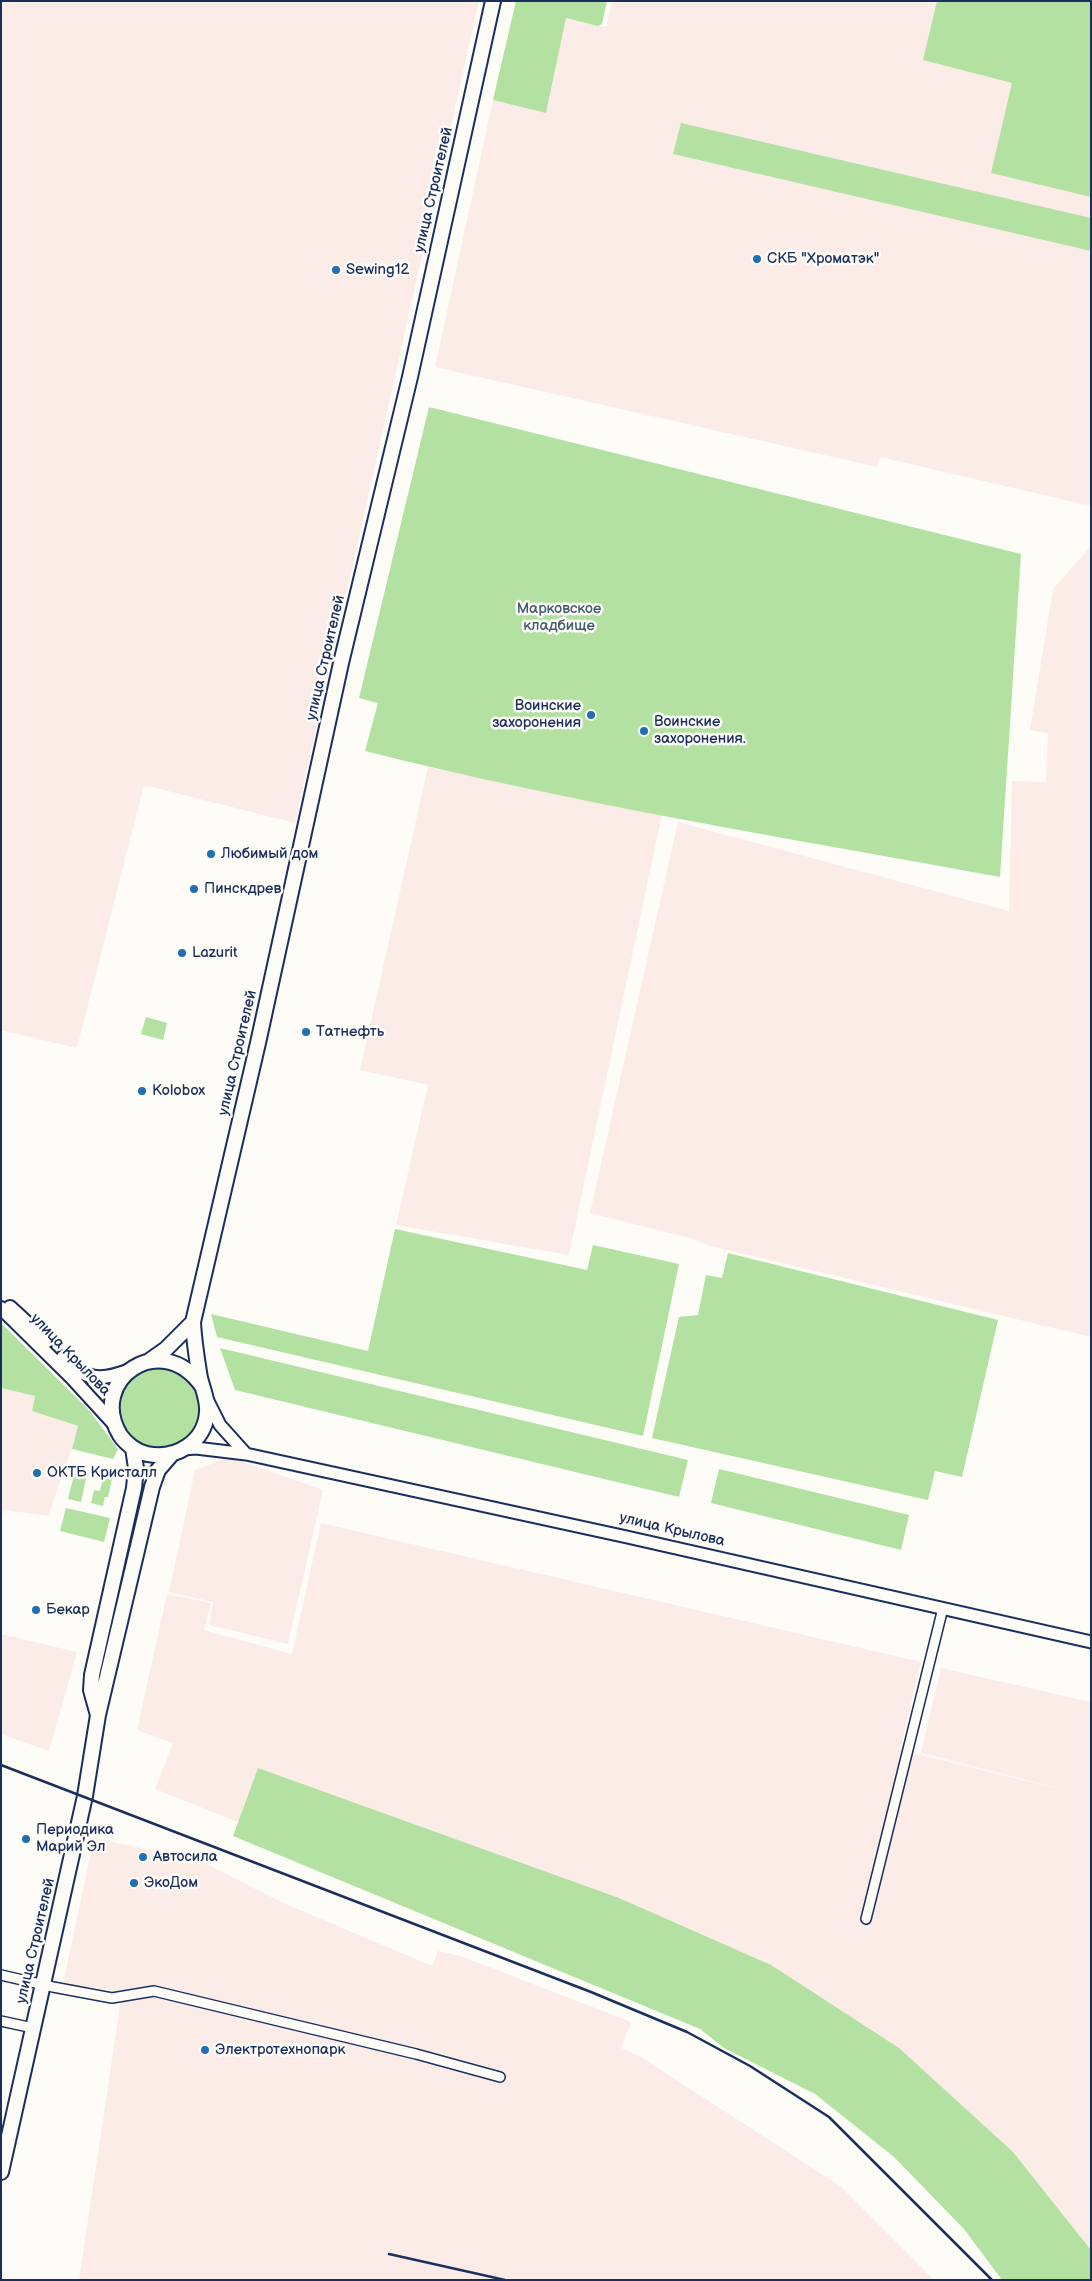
<!DOCTYPE html>
<meta charset="utf-8">
<style>
body{margin:0}
#map{position:relative;width:1092px;height:2281px;overflow:hidden;background:#fdfcf7;font-family:"Balsamiq Sans",sans-serif}
canvas{display:block}
.frame{position:absolute;inset:0;border:2px solid #1b2f5e;pointer-events:none}
</style>
<div id="map">
<canvas width="1092" height="2281"></canvas>
<div class="frame"></div>
</div>
<script>
const ctx = document.querySelector('canvas').getContext('2d');
ctx.lineJoin = 'round';
function fillPath(path, color) {
  ctx.fillStyle = color;
  ctx.fill(path, 'evenodd');
}
function strokePath(path, color, width, dash) {
  ctx.strokeStyle = color;
  ctx.lineWidth = width;
  ctx.lineCap = dash ? 'butt' : 'round';
  ctx.setLineDash(dash || []);
  ctx.stroke(path);
}
function write(font, color, halo, rows, align = 'center') {
  ctx.font = font + ' "Balsamiq Sans",sans-serif';
  ctx.lineWidth = 5;
  ctx.setLineDash([]);
  ctx.textBaseline = 'middle';
  ctx.strokeStyle = halo;
  ctx.fillStyle = color;
  for (const [text, x, y, turn = 0] of rows) {
    ctx.save();
    ctx.translate(x, y);
    ctx.rotate((+turn || 0) * Math.PI / 180);
    ctx.textAlign = isNaN(turn) ? turn : align;
    if (halo) ctx.strokeText(text, 0, 0);
    ctx.fillText(text, 0, 0);
    ctx.restore();
  }
}
fillPath(new Path2D(`
 M 1,1 L 479,1 L 295,823 L 144,785 L 77,1048 L 1,1030 Z
 M 612,1 L 1091,1 L 1091,506 L 880,457 L 877,467 L 435,367 L 493,100 L 546,112 L 566,18 L 606,27 Z
 M 1091,546 L 1091,1337 L 711,1246 L 690,1238 L 590,1213 L 678,822 L 1009,911 L 1012,781 L 1046,782 L 1048,733 L 1030,730 L 1053,589 Z
 M 428,767 L 662,814 L 569,1255 L 396,1225 L 428,1085 L 360,1070 Z
 M 1,1388 L 35,1396 L 32,1411 L 78,1426 L 73,1445 L 48,1516 L 4,1510 L 1,1519 Z
 M 229,1457 L 323,1490 L 288,1644 L 209,1625 L 213,1602 L 169,1592 L 195,1470 Z
 M 321,1523 L 921,1662 L 900,1750 L 1081,1794 L 921,1753 L 941,1668 L 1091,1702 L 1091,2250 L 1013,2152 L 258,1768 L 238,1822 L 155,1789 L 173,1743 L 137,1730 L 167,1594 L 211,1603 L 204,1630 L 292,1654 Z
 M 1,1634 L 77,1652 L 49,1751 L 1,1734 Z
 M 94,1838 L 201,1861 L 279,1901 L 432,1966 L 438,1951 L 461,1956 L 631,2022 L 621,2048 L 639,2056 L 839,2185 L 934,2280 L 79,2280 L 122,1992 L 63,1984 Z`), '#fcece8');
fillPath(new Path2D(`
 M 516,1 L 607,1 L 602,24 L 598,26 L 566,18 L 546,113 L 493,100 Z
 M 937,1 L 1091,1 L 1091,197 L 991,173 L 1012,83 L 923,60 Z
 M 681,123 L 1091,218 L 1091,251 L 673,154 Z
 M 429,407 L 1021,554 L 1000,877 C 788,838 574,804 365,751 L 378,703 L 359,698 Z
 M 146,1017 L 167,1023 L 163,1040 L 141,1034 Z
 M 395,1229 L 587,1270 L 593,1245 L 679,1264 L 643,1436 L 217,1337 L 211,1314 L 368,1351 Z
 M 728,1253 L 998,1320 L 962,1477 L 935,1471 L 928,1500 L 652,1438 L 679,1317 L 698,1315 L 706,1275 L 722,1278 Z
 M 1,1323 L 88,1409 L 118,1449 L 113,1459 L 72,1449 L 78,1426 L 32,1411 L 35,1396 L 1,1388 Z
 M 220,1348 L 688,1460 L 679,1497 L 235,1390 Z
 M119 1407a41 41 0 1 1 82 0a41 41 0 1 1-82 0Z
 M 719,1469 L 909,1515 L 901,1550 L 711,1503 Z
 M 75,1471 L 87,1474 L 81,1502 L 68,1499 Z
 M 103,1477 L 112,1479 L 108,1497 L 105,1497 L 103,1506 L 91,1503 L 94,1490 L 100,1491 Z
 M 66,1508 L 110,1518 L 104,1542 L 60,1531 Z
 M 258,1768 L 619,1898 L 771,1965 L 899,2048 L 1013,2152 L 1091,2250 L 1091,2280 L 1002,2280 L 964,2229 L 894,2157 L 815,2094 L 724,2048 L 700,2029 L 233,1836 Z`), '#b2e1a1');
const minor = new Path2D(`
 M 866,1919 L 943,1608
 M 1,1975 L 53,1987 L 112,1998 L 154,1991 L 416,2054 L 500,2077
 M 1,2021 L 33,2028`);
const tertiary = new Path2D(`
 M 208,1401 L 220,1425 L 246,1454
 M 184,1449 L 196,1448 L 246,1454 L 627,1537 L 1091,1642`);
const secondary = new Path2D(`
 M 10,1307 L 47,1341
 M 1,1308 L 72,1378 L 115,1425
 M 63,1357 C 85,1380 100,1382 130,1370`);
const primary = new Path2D(`
 M 149,1361 L 166,1349 L 193,1322
 M 202,1386 C 161,1328 87,1380 120,1435 C 126,1444 137,1452 147,1454 C 176,1460 205,1442 207,1412 C 208,1400 203,1390 200,1378 C 197,1360 194,1341 193,1322 L 258,1043 L 341,663 L 410,377 L 493,1
 M 98,1715 L 91,1690 L 92,1675 L 134,1488 L 136,1468 L 133,1448
 M 1,2172 L 85,1796 L 98,1715 L 152,1487 L 158,1470 L 171,1455`);
strokePath(minor, '#1b2f5e', 12);
strokePath(tertiary, '#1b2f5e', 15);
strokePath(secondary, '#1b2f5e', 16);
strokePath(primary, '#1b2f5e', 18);
strokePath(minor, '#fdfcf7', 9);
strokePath(tertiary, '#fdfcf7', 11);
strokePath(secondary, '#fdfcf7', 12);
strokePath(primary, '#fdfcf7', 14);
strokePath(new Path2D(`
 M 1,1765 L 591,1992 L 687,2032 L 750,2066 L 829,2117 L 992,2280
 M 389,2254 L 505,2280`), '#1b2f5e', 2.5);
for (const [x, y, r, color] of [
 [757,259,5,"#1f6fb2"],
 [336,270,5,"#1f6fb2"],
 [591,715,5,"#1f6fb2"],
 [644,731,5,"#1f6fb2"],
 [211,854,5,"#1f6fb2"],
 [194,889,5,"#1f6fb2"],
 [182,953,5,"#1f6fb2"],
 [306,1032,5,"#1f6fb2"],
 [142,1091,5,"#1f6fb2"],
 [37,1473,5,"#1f6fb2"],
 [36,1610,5,"#1f6fb2"],
 [26,1839,5,"#1f6fb2"],
 [143,1857,5,"#1f6fb2"],
 [134,1883,5,"#1f6fb2"],
 [205,2050,5,"#1f6fb2"]
]) {
  const dot = new Path2D();
  dot.arc(x, y, r, 0, 2 * Math.PI);
  ctx.fillStyle = color;
  ctx.fill(dot);
  strokePath(dot, '#fdfcf7', 2);
}
write('15px', '#1b2f5e', '#fdfcf7', [
 ["улица Строителей",434,190,-77],
 ["улица Строителей",326,658,-77],
 ["улица Строителей",238,1053,-77],
 ["улица Крылова",70,1355,46],
 ["улица Крылова",672,1530,13],
 ["улица Строителей",36,1941,-77]
]);
write('15px', '#1b2f5e', '#fdfcf7', [
 ["СКБ \"Хроматэк\"",767,259],
 ["Sewing12",346,270],
 ["Воинские",581,706,"right"],
 ["захоронения",581,723,"right"],
 ["Воинские",654,722],
 ["захоронения.",654,739],
 ["Любимый дом",221,854],
 ["Пинскдрев",204,889],
 ["Lazurit",192,953],
 ["Татнефть",316,1032],
 ["Kolobox",152,1091],
 ["ОКТБ Кристалл",47,1473],
 ["Бекар",46,1610],
 ["Периодика",36,1830],
 ["Марий Эл",36,1847],
 ["Автосила",153,1857],
 ["ЭкоДом",144,1883],
 ["Электротехнопарк",215,2050]
], 'left');
write('15px', '#415c6f', '#fdfcf7', [
 ["Марковское",559,609],
 ["кладбище",559,626]
]);
</script>
